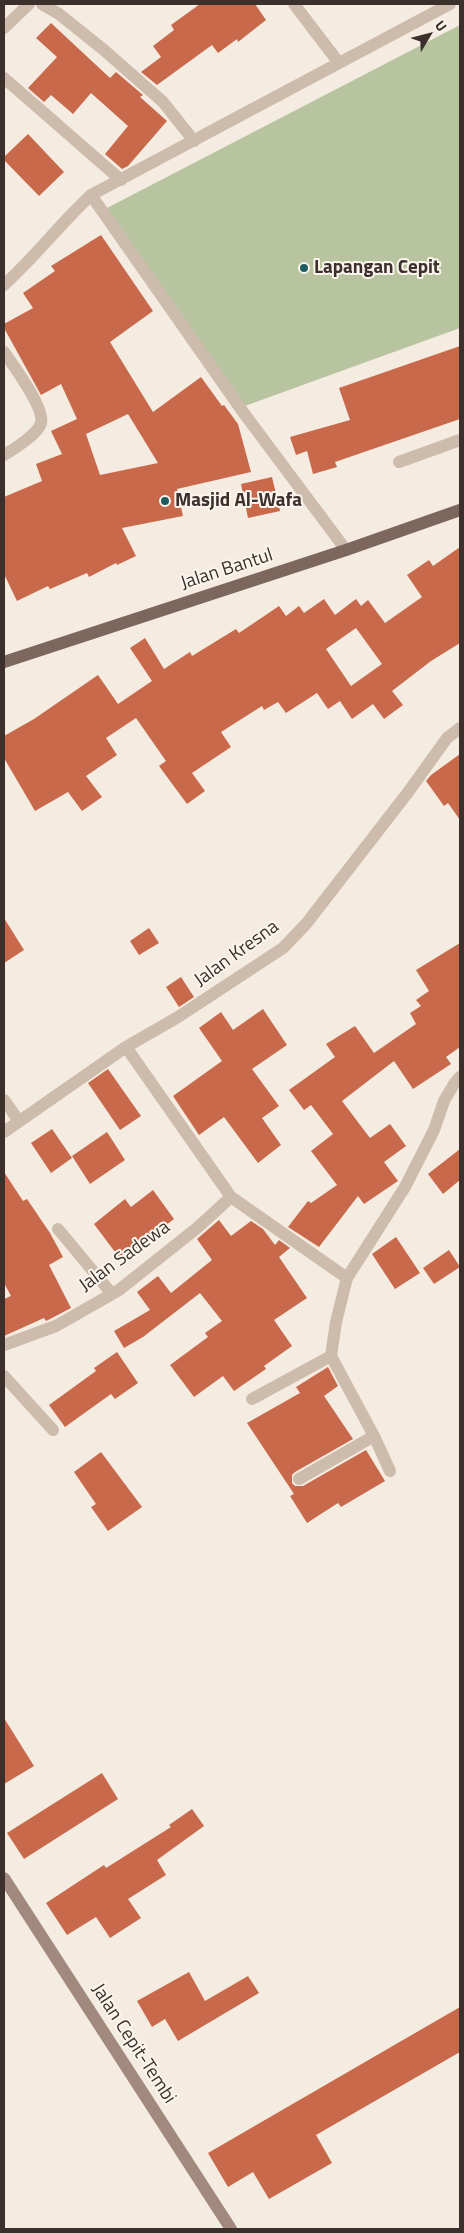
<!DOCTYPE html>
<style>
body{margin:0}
#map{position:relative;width:464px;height:2233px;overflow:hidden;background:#f4ebe1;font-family:"Titillium Web",sans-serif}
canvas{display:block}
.frame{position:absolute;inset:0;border:5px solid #3b302b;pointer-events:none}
.north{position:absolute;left:404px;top:10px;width:50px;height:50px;-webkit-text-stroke:4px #fbf5ee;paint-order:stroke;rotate:53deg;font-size:14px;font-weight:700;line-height:20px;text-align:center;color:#3b302b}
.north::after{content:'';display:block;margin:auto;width:18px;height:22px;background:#3b302b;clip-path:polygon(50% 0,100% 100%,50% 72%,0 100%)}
</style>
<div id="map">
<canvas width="464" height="2233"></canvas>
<div class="frame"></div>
<div class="north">U</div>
</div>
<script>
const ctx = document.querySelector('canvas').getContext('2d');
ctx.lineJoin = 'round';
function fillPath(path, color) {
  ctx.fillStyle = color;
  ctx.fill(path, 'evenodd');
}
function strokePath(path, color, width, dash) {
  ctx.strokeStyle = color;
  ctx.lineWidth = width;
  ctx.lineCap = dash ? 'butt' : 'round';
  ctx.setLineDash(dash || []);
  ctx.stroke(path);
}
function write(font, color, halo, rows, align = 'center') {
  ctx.font = font + ' "Titillium Web",sans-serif';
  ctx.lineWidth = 4;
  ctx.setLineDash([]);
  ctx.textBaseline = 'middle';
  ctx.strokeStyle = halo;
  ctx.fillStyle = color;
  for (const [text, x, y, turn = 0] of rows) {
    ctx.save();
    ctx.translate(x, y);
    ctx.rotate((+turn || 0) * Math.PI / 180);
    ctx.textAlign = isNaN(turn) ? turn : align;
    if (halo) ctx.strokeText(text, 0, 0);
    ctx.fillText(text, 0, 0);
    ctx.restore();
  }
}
fillPath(new Path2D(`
 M 460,25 L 460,328 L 242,407 L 107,208 Z`), '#b8c4a0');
fillPath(new Path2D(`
 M 200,4 L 255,4 L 266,20 L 238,42 L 237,39 L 218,53 L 212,45 L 157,85 L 141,72 L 161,57 L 153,46 L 174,30 L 171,25 Z
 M 51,23 L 110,78 L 116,72 L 143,95 L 140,97 L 167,121 L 128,166 L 122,169 L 105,154 L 128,126 L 91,93 L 73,114 L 51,95 L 44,102 L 28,88 L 57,57 L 36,38 Z
 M 28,134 L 64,172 L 39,196 L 4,160 L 4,157 Z
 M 101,235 L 153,311 L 110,342 L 153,412 L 201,377 L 222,406 L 224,405 L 238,424 L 251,472 L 177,489 L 183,516 L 122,528 L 136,556 L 117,565 L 116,563 L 89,577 L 87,573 L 50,589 L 48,586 L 17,601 L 4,574 L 4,497 L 42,481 L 36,464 L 62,454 L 51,431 L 77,419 L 61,384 L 41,395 L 4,328 L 4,324 L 33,308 L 23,293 L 55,271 L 51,266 ZM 128,414 L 158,463 L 100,475 L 86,434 Z
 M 460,346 L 460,419 L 335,462 L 337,467 L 313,474 L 307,451 L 296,455 L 290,437 L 350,420 L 339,388 Z
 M 272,477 L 280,511 L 248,518 L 241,484 Z
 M 460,547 L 460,643 L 431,661 L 392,691 L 403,705 L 384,719 L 373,704 L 352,719 L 340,701 L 328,709 L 317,693 L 286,713 L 278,702 L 264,710 L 262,706 L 221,732 L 231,747 L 192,773 L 205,791 L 187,804 L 159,766 L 166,761 L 136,718 L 106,738 L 117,755 L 86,776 L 102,797 L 82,811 L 68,792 L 35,811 L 4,758 L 4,736 L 34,719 L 98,675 L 118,704 L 152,681 L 130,648 L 145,638 L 164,669 L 190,652 L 192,656 L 236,629 L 239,633 L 279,606 L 286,616 L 299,606 L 304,613 L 324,599 L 335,615 L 356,599 L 361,606 L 368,600 L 385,623 L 422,597 L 407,575 L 429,560 L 433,566 ZM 356,628 L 382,664 L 351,686 L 326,649 Z
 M 460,754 L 460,820 L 448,803 L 444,806 L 426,781 L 431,775 Z
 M 4,918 L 24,950 L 4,963 Z
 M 149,928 L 159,943 L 139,955 L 130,941 Z
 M 460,943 L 460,1047 L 446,1057 L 451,1064 L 413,1089 L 394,1061 L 342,1101 L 370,1138 L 390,1124 L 406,1146 L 384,1162 L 398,1181 L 364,1204 L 358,1196 L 319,1247 L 288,1227 L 308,1201 L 311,1203 L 337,1185 L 311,1151 L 333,1134 L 311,1105 L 304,1110 L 289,1090 L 335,1057 L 326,1044 L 355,1026 L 374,1053 L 416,1024 L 410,1013 L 421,1006 L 416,1000 L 429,991 L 416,970 Z
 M 181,977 L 194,997 L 179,1007 L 166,987 Z
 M 263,1009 L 287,1045 L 252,1069 L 279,1106 L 262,1118 L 281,1145 L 258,1163 L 224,1117 L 199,1135 L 173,1096 L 222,1061 L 199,1028 L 221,1012 L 233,1030 Z
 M 108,1069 L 141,1116 L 120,1130 L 88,1083 Z
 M 52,1129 L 72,1158 L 51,1173 L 31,1143 Z
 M 107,1132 L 125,1160 L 90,1184 L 72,1156 Z
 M 460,1149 L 460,1180 L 443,1194 L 428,1174 Z
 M 4,1172 L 23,1201 L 27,1199 L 50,1233 L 63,1257 L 49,1265 L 71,1308 L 50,1319 L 46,1321 L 44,1318 L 4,1336 L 4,1299 L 11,1296 L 4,1283 Z
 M 153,1190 L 174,1219 L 121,1260 L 94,1224 L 125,1199 L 131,1207 Z
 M 219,1220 L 231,1236 L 251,1221 L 263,1229 L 275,1245 L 279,1240 L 290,1248 L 279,1257 L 307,1298 L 274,1320 L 292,1346 L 264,1366 L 266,1369 L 234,1391 L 223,1376 L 194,1397 L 170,1365 L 208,1337 L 205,1333 L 222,1321 L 200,1293 L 143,1337 L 124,1348 L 114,1331 L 150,1310 L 137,1292 L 158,1276 L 171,1293 L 212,1260 L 197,1239 Z
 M 396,1237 L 420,1273 L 395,1289 L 372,1254 Z
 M 449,1250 L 460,1267 L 434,1284 L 423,1268 Z
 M 117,1352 L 138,1383 L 115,1399 L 111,1394 L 65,1427 L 49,1405 L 96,1371 L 94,1368 Z
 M 328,1367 L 338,1386 L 324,1396 L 353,1439 L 295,1472 L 292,1475 L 292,1483 L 295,1486 L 303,1486 L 366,1450 L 385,1481 L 341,1507 L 338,1503 L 307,1523 L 290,1496 L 294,1494 L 247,1423 L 300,1393 L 296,1387 Z
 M 101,1452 L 142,1507 L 108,1531 L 91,1507 L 96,1504 L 74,1472 Z
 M 4,1718 L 34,1766 L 4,1784 Z
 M 102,1773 L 118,1799 L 24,1859 L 7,1833 Z
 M 192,1809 L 204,1826 L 157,1860 L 166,1875 L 128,1899 L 141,1918 L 110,1938 L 96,1917 L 67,1935 L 46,1903 L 104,1865 L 106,1868 L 171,1827 L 169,1825 Z
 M 189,1972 L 205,2001 L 248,1976 L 259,1993 L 178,2041 L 165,2019 L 152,2027 L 137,2001 Z
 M 460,2007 L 460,2052 L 316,2135 L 332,2163 L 269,2199 L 253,2172 L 228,2187 L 208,2153 Z`), '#c8694b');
strokePath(new Path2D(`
 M 42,4 L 59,14 L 104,50 L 163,102 L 194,141
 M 294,4 L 339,63
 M 4,28 L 29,4
 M 4,78 L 121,180
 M 91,195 L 243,412 L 346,550
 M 4,285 C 35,257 60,224 91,195 L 450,4
 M 4,352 C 13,365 45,408 41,423 C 39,433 13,450 4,455
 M 399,462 L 460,440
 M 126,1047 L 231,1197 L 347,1278
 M 4,1100 L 19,1121
 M 4,1132 L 126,1047 L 178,1017 L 283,948 L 306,924 L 409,791 L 447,738 L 460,728
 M 58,1229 L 112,1294
 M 4,1345 L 56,1326 L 119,1290 L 197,1228 L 231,1197
 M 4,1376 L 53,1430
 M 252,1399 L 331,1356
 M 390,1471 L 374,1436 L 331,1356 L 336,1322 L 347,1278 L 405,1187 L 434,1130 L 444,1101 L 454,1084 L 460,1077
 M 299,1479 L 374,1436`), '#cdbbac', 12);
strokePath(new Path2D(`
 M 4,1878 L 231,2229`), '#a18a7d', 12);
strokePath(new Path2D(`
 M 4,662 L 346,550 L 460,510`), '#7d675c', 12);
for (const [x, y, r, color] of [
 [304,268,5,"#1f5a5e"],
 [165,501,5,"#1f5a5e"]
]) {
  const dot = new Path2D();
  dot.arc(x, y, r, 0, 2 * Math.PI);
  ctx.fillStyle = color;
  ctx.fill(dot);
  strokePath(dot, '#fbf5ee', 2);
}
write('bold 19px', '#3b302b', '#fbf5ee', [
 ["Lapangan Cepit",314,268],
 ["Masjid Al-Wafa",175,501]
], 'left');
write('19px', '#3b302b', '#fbf5ee', [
 ["Jalan Bantul",227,570,-18],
 ["Jalan Kresna",237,954,-36],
 ["Jalan Sadewa",125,1257,-36],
 ["Jalan Cepit-Tembi",133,2044,57]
]);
</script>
